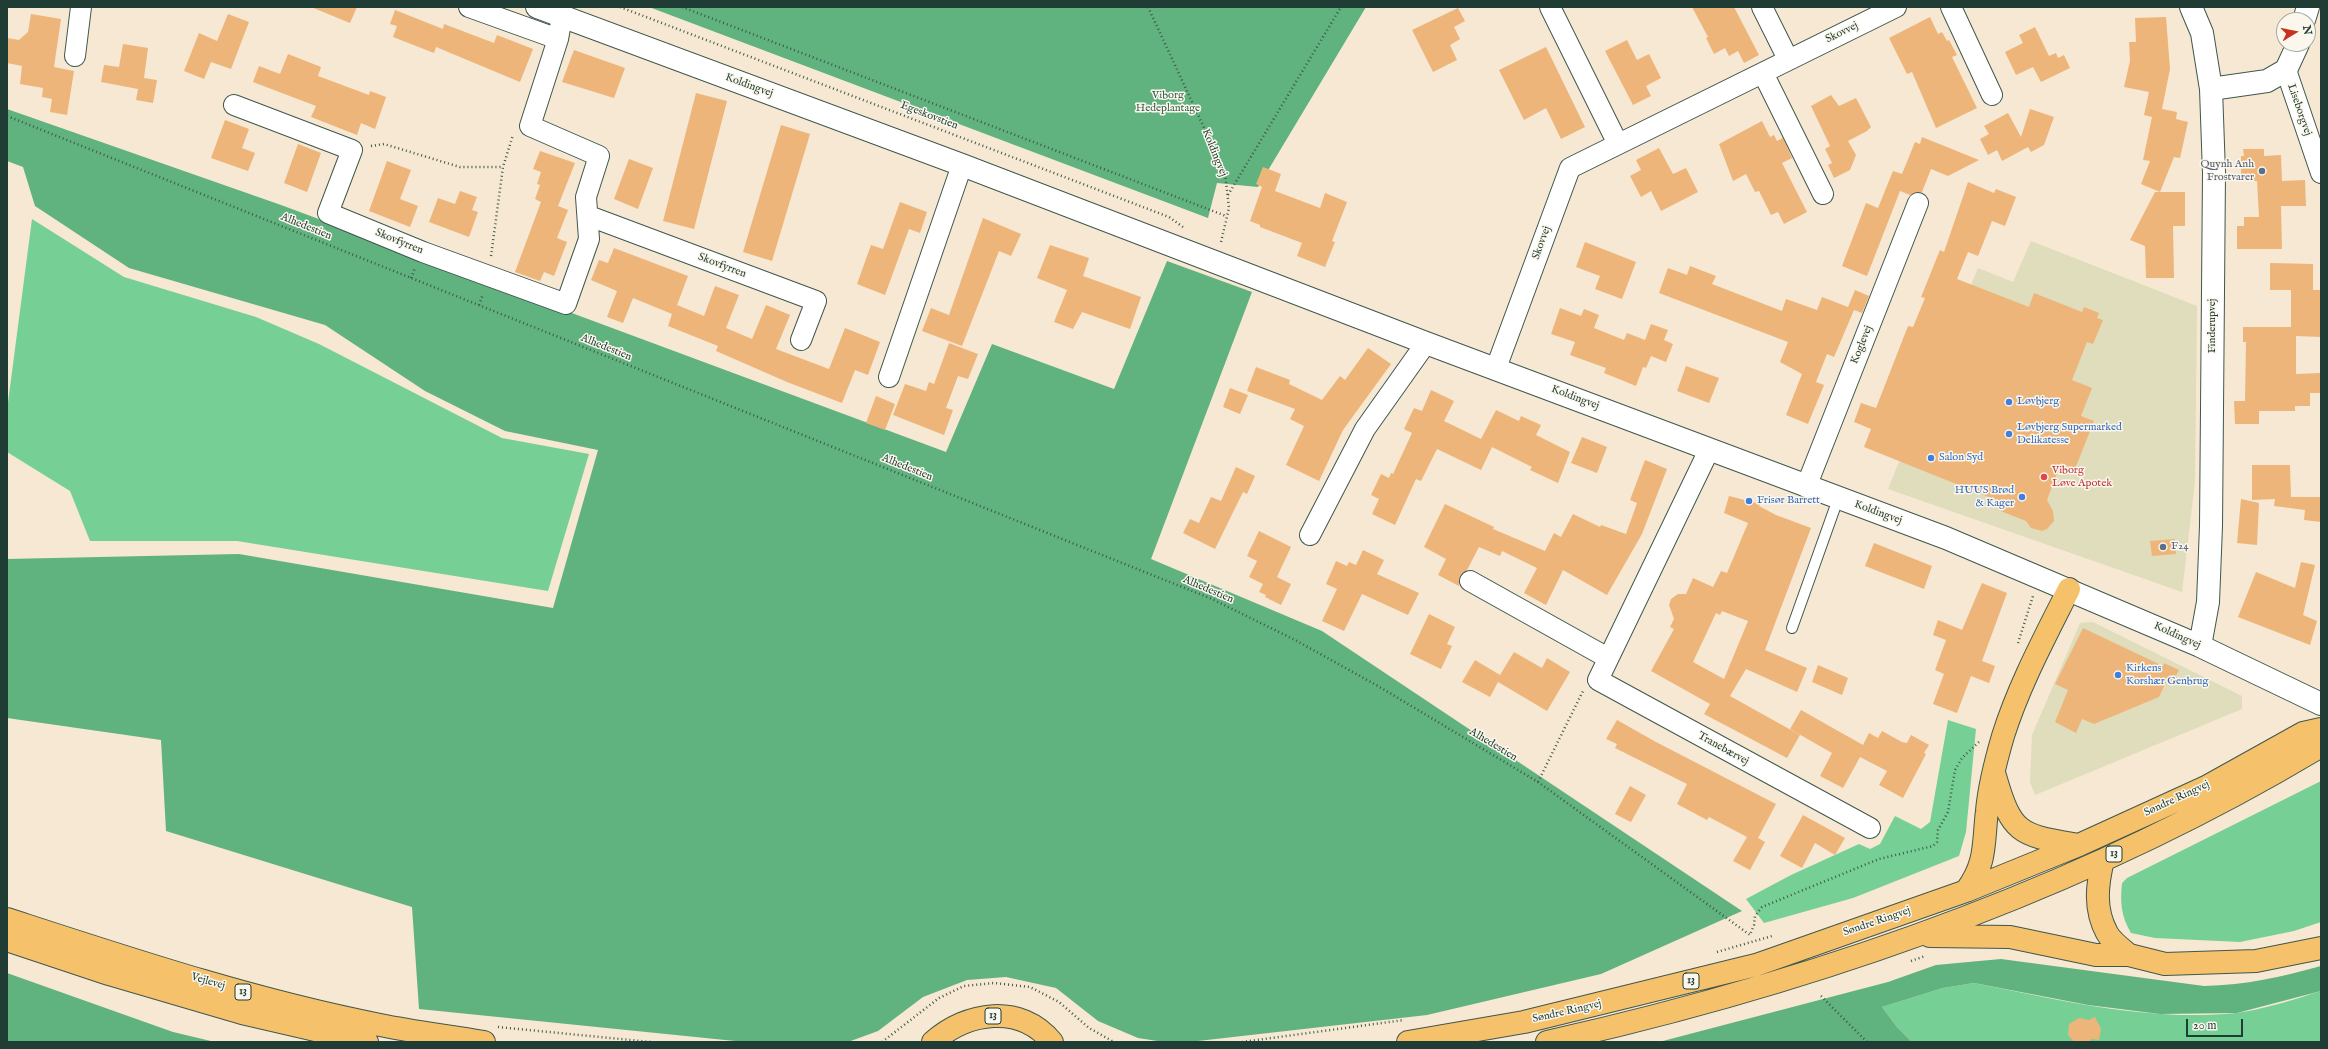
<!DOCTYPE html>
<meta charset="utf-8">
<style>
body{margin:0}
#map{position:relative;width:2328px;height:1049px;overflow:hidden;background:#f6e8d2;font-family:"IM FELL English",serif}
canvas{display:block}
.frame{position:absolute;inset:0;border:8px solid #1f3d34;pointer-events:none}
.north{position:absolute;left:2276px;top:12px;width:40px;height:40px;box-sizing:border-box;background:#fbf7ec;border:1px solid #a3ada2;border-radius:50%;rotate:80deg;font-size:11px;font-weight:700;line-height:16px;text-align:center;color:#1f3d34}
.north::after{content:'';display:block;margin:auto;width:14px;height:18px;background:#c8321e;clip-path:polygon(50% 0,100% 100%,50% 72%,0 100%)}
.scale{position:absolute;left:2186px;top:1019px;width:57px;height:18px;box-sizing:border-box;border:2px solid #1f3d34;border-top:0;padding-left:5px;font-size:12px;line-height:14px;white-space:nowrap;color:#1f3d34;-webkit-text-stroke:3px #fbf7ec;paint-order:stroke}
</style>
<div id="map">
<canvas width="2328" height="1049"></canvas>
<div class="frame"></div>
<div class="north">N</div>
<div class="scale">20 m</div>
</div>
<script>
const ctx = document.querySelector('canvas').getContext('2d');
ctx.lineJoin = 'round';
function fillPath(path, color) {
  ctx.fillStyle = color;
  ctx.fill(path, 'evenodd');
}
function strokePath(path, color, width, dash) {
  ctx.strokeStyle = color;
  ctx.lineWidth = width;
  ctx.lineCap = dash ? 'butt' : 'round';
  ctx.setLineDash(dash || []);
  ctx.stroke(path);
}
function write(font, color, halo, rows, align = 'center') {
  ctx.font = font + ' "IM FELL English",serif';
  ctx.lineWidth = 3;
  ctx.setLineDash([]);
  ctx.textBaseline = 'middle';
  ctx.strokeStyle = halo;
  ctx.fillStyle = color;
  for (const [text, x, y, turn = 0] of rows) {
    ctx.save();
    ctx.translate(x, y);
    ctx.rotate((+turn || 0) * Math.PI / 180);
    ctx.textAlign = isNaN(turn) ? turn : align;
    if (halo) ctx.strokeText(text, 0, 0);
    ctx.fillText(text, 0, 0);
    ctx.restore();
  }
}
fillPath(new Path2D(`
 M 2031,241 L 2197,306 L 2195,481 L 2182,592 L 1888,489 L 1978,268 L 2013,282 Z
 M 2093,622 L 2242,696 L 2242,709 L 2035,795 L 2030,782 L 2032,735 L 2080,623 Z`), '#dfddbb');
fillPath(new Path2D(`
 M 32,219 L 124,277 L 256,317 L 319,344 L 502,438 L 589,454 L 548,591 L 237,541 L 90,541 L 70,491 L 7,452 L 7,410 Z
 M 1948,720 L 1976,729 L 1966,832 L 1959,856 L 1853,898 L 1764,923 L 1746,899 L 1791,875 L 1859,844 L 1870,849 L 1880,844 L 1895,816 L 1921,829 L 1930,822 Z
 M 2321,781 L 2321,922 L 2294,931 L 2240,942 L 2155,938 L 2131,933 C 2121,916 2120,902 2122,883 L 2127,878 Z
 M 1974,983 C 2060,1000 2148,1022 2236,1013 C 2261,1010 2296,999 2321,991 L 2321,1042 L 1912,1042 L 1897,1027 L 1882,1007 L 1943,988 Z`), '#76d096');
fillPath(new Path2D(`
 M 649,7 L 1366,7 L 1258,187 L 1217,183 L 1208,218 Z
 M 7,109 L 281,205 L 946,452 L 992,344 L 1114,389 L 1167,261 L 1252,292 L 1151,559 L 1322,631 L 1742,911 L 1601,974 L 1427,1015 L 1189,1042 L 1164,1042 L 1138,1038 L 1098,1021 L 1056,988 L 1006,977 L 967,980 L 923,997 L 878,1031 L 848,1042 L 745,1042 L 419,1009 L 412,907 L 166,831 L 161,740 L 7,718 L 7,559 L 239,554 L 553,608 L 598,450 L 505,431 L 425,391 L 325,325 L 129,268 L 35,206 L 23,167 L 7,161 Z
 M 2001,959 L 2204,986 C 2247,985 2280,977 2321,966 L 2321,991 L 2237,1013 L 2160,1014 L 2088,1005 L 1974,983 L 1943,988 L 1882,1007 L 1897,1027 L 1912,1042 L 1659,1042 L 1888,982 L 1936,965 Z
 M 7,973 L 173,1032 L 215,1042 L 7,1042 Z`), '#60b27f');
fillPath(new Path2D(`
 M 311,7 L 357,7 L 350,23 Z
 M 1692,7 L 1734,7 L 1759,55 L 1744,63 L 1738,51 L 1729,56 L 1725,48 L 1714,54 L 1706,38 L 1708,37 Z
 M 1458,8 L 1465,21 L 1454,27 L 1460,39 L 1450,45 L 1457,60 L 1433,72 L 1412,30 Z
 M 395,10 L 443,29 L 444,24 L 494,43 L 497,35 L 533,49 L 520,82 L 436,47 L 434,53 L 393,37 L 397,26 L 390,24 Z
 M 31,14 L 61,19 L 54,67 L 74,71 L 67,115 L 50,112 L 52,99 L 42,97 L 43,88 L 20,84 L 22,66 L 7,63 L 7,38 L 19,40 L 28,32 Z
 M 228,14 L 249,22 L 231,69 L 211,62 L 204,79 L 184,71 L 199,33 L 217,41 Z
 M 1930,17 L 1938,34 L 1942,32 L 1947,41 L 1949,40 L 1957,55 L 1952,57 L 1977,108 L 1936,128 L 1912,72 L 1907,74 L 1889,38 Z
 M 2166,17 L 2170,69 L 2162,109 L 2177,112 L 2176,119 L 2188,122 L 2180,158 L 2174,157 L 2160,192 L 2141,184 L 2150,161 L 2143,160 L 2152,117 L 2144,115 L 2149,92 L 2124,87 L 2130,61 L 2129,42 L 2136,42 L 2135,18 Z
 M 2035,27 L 2049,56 L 2056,53 L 2058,58 L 2064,55 L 2070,68 L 2041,82 L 2033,67 L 2016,75 L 2005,52 L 2023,43 L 2019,35 Z
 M 1627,40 L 1637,60 L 1649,54 L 1661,78 L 1646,86 L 1651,96 L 1633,105 L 1605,51 Z
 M 123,44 L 148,48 L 144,78 L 157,80 L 153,103 L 136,100 L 138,89 L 101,82 L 104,65 L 119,67 Z
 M 1546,47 L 1585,127 L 1561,139 L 1546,108 L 1524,120 L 1499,70 Z
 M 574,50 L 625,68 L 614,98 L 562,82 Z
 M 288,54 L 321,67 L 318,76 L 369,95 L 370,91 L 386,97 L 375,129 L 361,123 L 357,135 L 311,117 L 316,106 L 253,82 L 259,66 L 280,74 Z
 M 696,93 L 727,101 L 694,229 L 663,221 Z
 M 1831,95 L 1839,106 L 1856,98 L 1871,127 L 1867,131 L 1848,141 L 1856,155 L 1850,170 L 1834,178 L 1828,165 L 1832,163 L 1825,149 L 1830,146 L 1811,106 Z
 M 2030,109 L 2054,117 L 2044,145 L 2031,152 L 2028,147 L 2002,161 L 1997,150 L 1988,155 L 1980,139 L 1989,134 L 1984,126 L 2008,113 L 2021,137 Z
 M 225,120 L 249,129 L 242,148 L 255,153 L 248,171 L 211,158 Z
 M 1762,121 L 1770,137 L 1774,135 L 1777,141 L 1783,138 L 1792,158 L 1782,163 L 1807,212 L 1784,224 L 1778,212 L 1771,215 L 1759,191 L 1755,192 L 1746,174 L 1733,181 L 1719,144 Z
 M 781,125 L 810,134 L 772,261 L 743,252 Z
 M 1922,137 L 1979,160 L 1948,176 L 1931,169 L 1922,192 L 1916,192 L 1910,195 L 1900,191 L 1867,276 L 1842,266 L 1866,203 L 1878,208 L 1893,171 L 1902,174 L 1915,142 L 1920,144 Z
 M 298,144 L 321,153 L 307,192 L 284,183 Z
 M 1659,148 L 1673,174 L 1686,168 L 1698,192 L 1661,211 L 1651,191 L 1641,197 L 1630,176 L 1641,170 L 1636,160 Z
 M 2243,149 L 2264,149 L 2264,156 L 2281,155 L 2282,181 L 2305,180 L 2306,206 L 2281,206 L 2282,249 L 2237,249 L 2237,226 L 2244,226 L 2244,217 L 2259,217 L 2257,181 L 2241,181 L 2241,156 L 2244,156 Z
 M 540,151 L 575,163 L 558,206 L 568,210 L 557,238 L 567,242 L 554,276 L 544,272 L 540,281 L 515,272 L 541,202 L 535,199 L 540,185 L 537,184 L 541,172 L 533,169 Z
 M 629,159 L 653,168 L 638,209 L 614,199 Z
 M 387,161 L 411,170 L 400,199 L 418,206 L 410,227 L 369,211 Z
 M 1263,167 L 1281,174 L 1275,191 L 1320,208 L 1325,193 L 1347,202 L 1332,241 L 1335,242 L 1325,267 L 1297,256 L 1302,243 L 1260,227 L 1260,225 L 1250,221 L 1262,187 L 1256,184 Z
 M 1968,182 L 1994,193 L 1996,189 L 2016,197 L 2005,226 L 1992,221 L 1978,256 L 1968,252 L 1957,279 L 2029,307 L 2034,293 L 2082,312 L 2084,307 L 2099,313 L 2097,318 L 2103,320 L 2093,344 L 2087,342 L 2072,380 L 2092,388 L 2081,416 L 2094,421 L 2075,469 L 2061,463 L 2047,500 L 2053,511 L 2054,521 L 2047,529 L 2042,531 L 2031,528 L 2026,521 L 1998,510 L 2001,502 L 1864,447 L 1871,429 L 1854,422 L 1861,403 L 1876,408 L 1908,326 L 1913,327 L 1925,298 L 1921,297 L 1940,250 L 1944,252 Z
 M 460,191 L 477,197 L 472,210 L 478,212 L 469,237 L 429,222 L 438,198 L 455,204 Z
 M 2155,192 L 2185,192 L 2185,226 L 2173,226 L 2174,278 L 2146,278 L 2145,246 L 2130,240 Z
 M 900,202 L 927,212 L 920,233 L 909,229 L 885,295 L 857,284 L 871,245 L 883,249 Z
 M 983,218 L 1021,234 L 1011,256 L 999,251 L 962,346 L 922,331 L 931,308 L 949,315 Z
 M 1585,242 L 1636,262 L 1622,299 L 1595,289 L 1600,276 L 1576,267 Z
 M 1050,245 L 1089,258 L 1083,276 L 1141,297 L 1130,329 L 1082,312 L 1073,329 L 1054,322 L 1067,290 L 1037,278 Z
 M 614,248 L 688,276 L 677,305 L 704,316 L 715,286 L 739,295 L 726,328 L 752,339 L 766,305 L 790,315 L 776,349 L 829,369 L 845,328 L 880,342 L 868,375 L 855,370 L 842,403 L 787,382 L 716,351 L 718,346 L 668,326 L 672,314 L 633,298 L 623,323 L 607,317 L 617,291 L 591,280 L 599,260 L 608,263 Z
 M 2270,263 L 2313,264 L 2313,290 L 2321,290 L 2321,337 L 2296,336 L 2296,374 L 2321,373 L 2321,393 L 2310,393 L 2310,406 L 2295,406 L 2295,411 L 2259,411 L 2259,424 L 2235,424 L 2234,401 L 2245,401 L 2246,342 L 2243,342 L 2243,327 L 2291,327 L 2291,290 L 2270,290 Z
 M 1690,266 L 1716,276 L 1712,284 L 1782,311 L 1786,299 L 1817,310 L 1822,297 L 1848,307 L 1855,290 L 1869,296 L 1862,313 L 1854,310 L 1834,357 L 1827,354 L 1816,382 L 1824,385 L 1808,424 L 1786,415 L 1802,374 L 1780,362 L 1788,342 L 1659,293 L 1668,268 L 1687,275 Z
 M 1560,308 L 1581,316 L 1584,309 L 1599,315 L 1594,328 L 1624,340 L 1627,333 L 1645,340 L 1651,324 L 1668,330 L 1664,340 L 1673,344 L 1666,362 L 1651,356 L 1646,368 L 1643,367 L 1636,386 L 1604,373 L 1606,368 L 1570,355 L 1575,342 L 1551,334 Z
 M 949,343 L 978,354 L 968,379 L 958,376 L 946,408 L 953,410 L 944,435 L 893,415 L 905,384 L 926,391 L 929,382 L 934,384 Z
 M 1368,348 L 1391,364 L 1343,430 L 1319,481 L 1286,465 L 1304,426 L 1290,419 L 1295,409 L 1247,391 L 1256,367 L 1290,380 L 1289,384 L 1322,400 L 1340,376 L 1345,380 Z
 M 1686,366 L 1719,378 L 1709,403 L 1677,391 Z
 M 1230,388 L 1248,395 L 1240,414 L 1223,407 Z
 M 1431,390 L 1454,401 L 1444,421 L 1481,439 L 1496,410 L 1519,421 L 1521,416 L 1541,425 L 1536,435 L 1570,452 L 1558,483 L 1530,470 L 1532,467 L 1492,447 L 1481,470 L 1437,449 L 1421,481 L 1416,479 L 1395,525 L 1372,514 L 1379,499 L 1371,495 L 1381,474 L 1389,478 L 1391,473 L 1393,474 L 1412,433 L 1404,429 L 1414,408 L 1422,411 Z
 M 876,396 L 895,404 L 885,430 L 866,423 Z
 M 1582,437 L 1607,447 L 1597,473 L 1571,463 Z
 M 1645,460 L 1667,469 L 1642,534 L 1607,595 L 1563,570 L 1546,605 L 1524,593 L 1537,568 L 1502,551 L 1500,556 L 1479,547 L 1467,570 L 1460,576 L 1459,586 L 1438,575 L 1446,559 L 1424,547 L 1445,504 L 1494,527 L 1493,529 L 1545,551 L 1554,533 L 1561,537 L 1573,514 L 1600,527 L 1601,525 L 1626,534 L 1637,503 L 1630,500 Z
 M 2252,465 L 2290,465 L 2291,497 L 2321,497 L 2321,522 L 2304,520 L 2305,510 L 2274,506 L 2275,499 L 2252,500 Z
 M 1236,467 L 1255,476 L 1247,494 L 1243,492 L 1215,549 L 1183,533 L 1190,519 L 1199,523 L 1211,497 L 1221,501 Z
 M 1729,496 L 1760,504 L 1759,506 L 1776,515 L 1811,528 L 1765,650 L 1807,668 L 1797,692 L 1746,669 L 1730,696 L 1800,735 L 1787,758 L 1704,714 L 1710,704 L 1651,671 L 1674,629 L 1670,627 L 1674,619 L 1669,605 L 1671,599 L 1678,594 L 1686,594 L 1693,578 L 1713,587 L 1721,571 L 1727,573 L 1748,523 L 1724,513 ZM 1722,611 L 1748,621 L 1724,679 L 1693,662 L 1716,613 L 1720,615 Z
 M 2241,499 L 2259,503 L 2257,545 L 2237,543 Z
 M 1259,531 L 1291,547 L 1277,577 L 1291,584 L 1281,605 L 1265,597 L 1266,595 L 1259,592 L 1263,584 L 1249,577 L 1257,561 L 1247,556 Z
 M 2175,539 L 2176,554 L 2152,556 L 2150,541 Z
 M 1874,543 L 1932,566 L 1924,589 L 1865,566 Z
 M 1363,550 L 1384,560 L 1377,574 L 1419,593 L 1408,615 L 1362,594 L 1344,631 L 1322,621 L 1337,589 L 1326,584 L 1336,561 L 1347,566 L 1349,562 L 1356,565 Z
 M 2301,562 L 2315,565 L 2303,615 L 2317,621 L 2310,645 L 2238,617 L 2256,572 L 2295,588 Z
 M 1982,583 L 2007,593 L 1982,661 L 1995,666 L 1989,683 L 1971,676 L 1957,713 L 1933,704 L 1944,674 L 1935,670 L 1946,640 L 1933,635 L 1938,620 L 1962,630 Z
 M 1429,614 L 1455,627 L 1447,644 L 1452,646 L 1441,669 L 1410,654 Z
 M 2083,628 L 2163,666 L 2164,663 L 2179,670 L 2172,683 L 2167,680 L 2159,697 L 2094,724 L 2082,719 L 2076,733 L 2055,722 L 2068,690 L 2055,684 Z
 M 1514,652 L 1542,668 L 1547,658 L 1570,672 L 1547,711 L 1498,682 L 1490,697 L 1462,682 L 1475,660 L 1500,675 Z
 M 1818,665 L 1848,678 L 1842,695 L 1812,682 Z
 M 1801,710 L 1863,745 L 1869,733 L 1878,738 L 1882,731 L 1902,742 L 1907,743 L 1911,735 L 1929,745 L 1924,753 L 1926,754 L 1903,798 L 1879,785 L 1887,771 L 1860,757 L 1843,788 L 1820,776 L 1832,753 L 1790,729 Z
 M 1617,720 L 1656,742 L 1776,804 L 1758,838 L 1765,842 L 1750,870 L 1733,861 L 1747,837 L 1709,817 L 1707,820 L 1677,804 L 1687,784 L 1615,748 L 1617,744 L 1606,739 Z
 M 1630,786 L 1646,795 L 1631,822 L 1615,814 Z
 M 1803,815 L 1845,838 L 1835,855 L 1815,843 L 1802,868 L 1780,856 Z
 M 2095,1017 L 2101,1029 L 2099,1040 L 2092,1039 L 2088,1042 L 2074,1042 L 2068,1035 L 2069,1024 L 2079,1018 L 2089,1020 Z`), '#eeb57a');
const service = new Path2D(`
 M 1792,628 L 1838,499`);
const minor = new Path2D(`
 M 469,7 L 558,39
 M 1550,7 L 1618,144
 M 1762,7 L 1788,59
 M 1951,7 L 1992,95
 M 75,56 L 81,7
 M 2286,70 L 2321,173
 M 1763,73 L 1823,194
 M 234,105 L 352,150 L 328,213 L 423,252 L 566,304 L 589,239 L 586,197 L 599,156 L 530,126 L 558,39 L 562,17
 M 589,216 L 816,301 L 801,340
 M 1496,368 L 1570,168 L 1896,7
 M 889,377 L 962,165
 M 1709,450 L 1598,680 L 1870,828
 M 1806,487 L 1918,203
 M 1310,535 L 1365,429 L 1426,343
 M 1470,581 L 1608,658`);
const tertiary = new Path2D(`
 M 537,7 L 962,165 L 1426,343 L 1946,538 L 2200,646 L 2321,704
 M 2191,7 L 2202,33 L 2211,89 L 2214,173 L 2211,526 L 2208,602 L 2200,646
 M 2304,20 L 2308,7
 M 2211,89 L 2267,81 L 2286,70 L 2298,44`);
const primary = new Path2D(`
 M 1995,776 C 2012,836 2021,835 2079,845
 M 2103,860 C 2097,885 2094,909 2107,933 C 2111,941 2122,949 2129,955
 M 1966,891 C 1987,863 1983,843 1987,811 C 1989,786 1996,760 2003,736 C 2019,685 2045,637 2069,589
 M 7,919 C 130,959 253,1000 380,1025 C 414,1032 450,1036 484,1042
 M 1930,936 L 2010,937 L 2096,955 L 2129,955 L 2165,964 L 2256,961 L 2321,948
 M 7,940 L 109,974 L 242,1013 L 367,1042
 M 933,1042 C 967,1012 1020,1003 1052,1042
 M 1408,1042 L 1524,1022 L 1756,965 L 1966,891 L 2079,845 L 2206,787 L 2303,733 L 2321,729
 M 1547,1042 C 1814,982 2080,890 2316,749 L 2321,741`);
strokePath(service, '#3f574c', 12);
strokePath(minor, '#3f574c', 22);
strokePath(tertiary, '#3f574c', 24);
strokePath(primary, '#3f574c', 24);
strokePath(new Path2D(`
 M 620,7 L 1169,217 L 1183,227
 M 682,7 L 1226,216
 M 1148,7 L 1225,173 L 1229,208 L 1221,242
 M 7,116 L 1212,599 L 1295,640 L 1378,686 L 1538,782 L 1750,935 L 1754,925 L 1755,916 L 1762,907 L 1879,859 L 1933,846 L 1937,842 L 1938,830 L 1948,812 L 1955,770 L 1962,758 L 1980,741
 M 371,146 L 384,144 L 460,167 L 503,167
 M 1228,195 L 1341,7
 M 491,256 L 503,167 L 513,135
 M 411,278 L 415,268
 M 479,305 L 483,294
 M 2018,643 L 2033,596
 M 1538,782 L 1583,691
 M 1717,952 L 1772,936
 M 1911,961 L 1925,956
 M 1821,996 L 1867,1042
 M 498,1027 L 651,1042
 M 882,1042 L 939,998 L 964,986 L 994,983 L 1030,987 L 1059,1002 L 1089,1028 L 1114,1042
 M 1242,1042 L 1404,1020`), '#3f574c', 2.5, [1, 3]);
strokePath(service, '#fff', 10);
strokePath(minor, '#fff', 20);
strokePath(tertiary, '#fff', 22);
strokePath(primary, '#f5c16b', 22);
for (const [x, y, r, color] of [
 [2262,171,4,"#5c6f8a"],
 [2009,402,4,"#3f7fe0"],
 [2009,434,4,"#3f7fe0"],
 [1931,458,4,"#3f7fe0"],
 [2044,477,4,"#e0444e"],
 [2022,497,4,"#3f7fe0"],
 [1749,501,4,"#3f7fe0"],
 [2163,547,4,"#5c6f8a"],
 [2118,675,4,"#3f7fe0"]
]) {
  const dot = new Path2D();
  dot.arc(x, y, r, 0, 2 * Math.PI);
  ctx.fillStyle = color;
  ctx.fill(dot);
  strokePath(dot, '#fbf7ec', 1.5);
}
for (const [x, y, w] of [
 [2114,854,16],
 [1691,981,16],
 [243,992,16],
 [993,1016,16]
]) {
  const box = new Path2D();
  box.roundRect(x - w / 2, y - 8, w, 16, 3);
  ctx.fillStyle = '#fbf7ec';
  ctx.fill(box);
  strokePath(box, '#1f3d34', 1);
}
write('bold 10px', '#1f3d34', null, [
 ["13",2114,854],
 ["13",1691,981],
 ["13",243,992],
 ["13",993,1016]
]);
write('11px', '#1f3d34', '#fbf7ec', [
 ["Skovvej",1842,33,-26],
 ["Koldingvej",749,86,20],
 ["Liseborgvej",2299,110,71],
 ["Egeskovstien",929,116,21],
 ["Koldingvej",1214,153,68],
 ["Alhedestien",306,227,22],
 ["Skovfyrren",399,242,22],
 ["Skovvej",1542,243,-70],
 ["Skovfyrren",722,266,21],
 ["Finderupvej",2213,326,-90],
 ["Koglevej",1862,345,-68],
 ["Alhedestien",606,348,22],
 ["Koldingvej",1575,398,21],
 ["Alhedestien",907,468,22],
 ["Koldingvej",1878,513,20],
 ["Alhedestien",1208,590,23],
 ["Koldingvej",2177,636,24],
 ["Alhedestien",1493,745,31],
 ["Tranebærvej",1723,749,29],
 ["Søndre Ringvej",2177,799,-25],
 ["Søndre Ringvej",1877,922,-19],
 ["Vejlevej",208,982,16],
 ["Søndre Ringvej",1567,1012,-13]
]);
write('11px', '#35624c', '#fbf7ec', [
 ["Viborg",1168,96],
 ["Hedeplantage",1168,109]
]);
write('11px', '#4e5e75', '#fbf7ec', [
 ["Quynh Anh",2254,165],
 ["Frostvarer",2254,178],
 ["F24",2171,547,"left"]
], 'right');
write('11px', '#366cbe', '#fbf7ec', [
 ["Løvbjerg",2017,402],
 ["Løvbjerg Supermarked",2017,428],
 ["Delikatesse",2017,441],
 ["Salon Syd",1939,458],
 ["HUUS Brød",2014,491,"right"],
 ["& Kager",2014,504,"right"],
 ["Frisør Barrett",1757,501],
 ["Kirkens",2126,669],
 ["Korshær Genbrug",2126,682]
], 'left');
write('11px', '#be3a42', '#fbf7ec', [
 ["Viborg",2052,471],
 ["Løve Apotek",2052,484]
], 'left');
</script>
